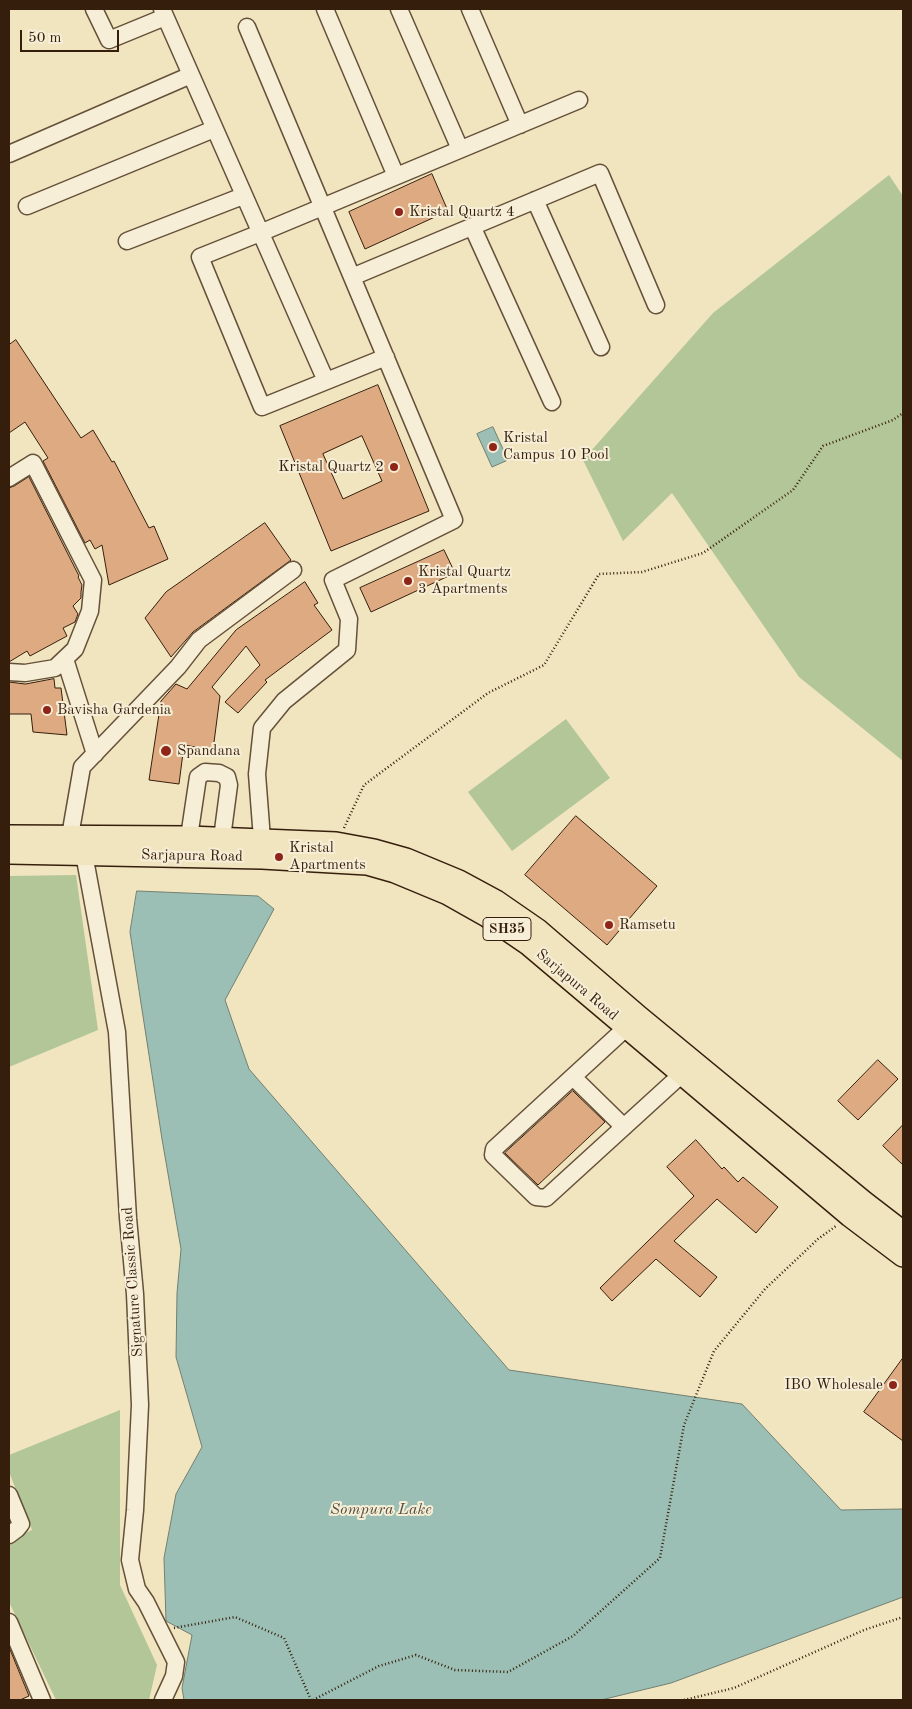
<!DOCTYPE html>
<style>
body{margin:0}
#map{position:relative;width:912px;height:1709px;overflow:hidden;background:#f1e5c0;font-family:"Old Standard TT",serif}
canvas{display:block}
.frame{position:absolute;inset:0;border:10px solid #361e0c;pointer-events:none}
.scale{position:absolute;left:20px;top:30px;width:99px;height:22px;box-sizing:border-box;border:2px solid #361e0c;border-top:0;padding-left:6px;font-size:15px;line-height:18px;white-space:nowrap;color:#361e0c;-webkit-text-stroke:4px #f6eed6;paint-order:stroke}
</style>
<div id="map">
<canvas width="912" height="1709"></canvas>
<div class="frame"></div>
<div class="scale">50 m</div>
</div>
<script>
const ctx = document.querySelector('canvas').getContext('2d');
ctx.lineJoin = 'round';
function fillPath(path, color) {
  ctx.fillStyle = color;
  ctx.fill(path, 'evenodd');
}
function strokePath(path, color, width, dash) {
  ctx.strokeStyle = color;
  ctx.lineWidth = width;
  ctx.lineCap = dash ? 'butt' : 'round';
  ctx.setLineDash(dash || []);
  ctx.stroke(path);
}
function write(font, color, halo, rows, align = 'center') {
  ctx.font = font + ' "Old Standard TT",serif';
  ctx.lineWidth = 4;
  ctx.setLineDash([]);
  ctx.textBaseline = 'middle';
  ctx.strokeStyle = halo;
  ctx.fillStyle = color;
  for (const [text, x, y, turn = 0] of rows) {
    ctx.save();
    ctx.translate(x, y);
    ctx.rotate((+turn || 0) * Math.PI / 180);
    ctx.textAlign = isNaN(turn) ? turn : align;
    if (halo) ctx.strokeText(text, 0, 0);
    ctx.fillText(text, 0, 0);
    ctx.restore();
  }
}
fillPath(new Path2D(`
 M 889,175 L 903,196 L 903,761 L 799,677 L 672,493 L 623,541 L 583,460 L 713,313 Z
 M 566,719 L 610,778 L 512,851 L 468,792 Z
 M 76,875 L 98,1030 L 9,1067 L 9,876 Z
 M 120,1410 L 120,1585 L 157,1665 L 149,1700 L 56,1700 L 9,1602 L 9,1540 L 32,1530 L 9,1472 L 9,1455 Z`), '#b3c697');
const water = new Path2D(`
 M 493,427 L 508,460 L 492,467 L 477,434 Z
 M 137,891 L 258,896 L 274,909 L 225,1000 L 249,1069 L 509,1370 L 742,1404 L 841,1510 L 903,1509 L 903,1597 L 671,1683 L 601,1700 L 184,1700 L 182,1688 L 192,1635 L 166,1621 L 164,1558 L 176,1494 L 202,1447 L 176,1357 L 177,1293 L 181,1249 L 162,1139 L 130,932 Z`);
fillPath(water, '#9bbfb4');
strokePath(water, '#737f71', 1);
const building = new Path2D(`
 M 432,174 L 448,211 L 365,249 L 349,212 Z
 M 16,340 L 81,438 L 93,430 L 112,462 L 114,461 L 149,528 L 154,526 L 168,559 L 109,585 L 102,545 L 95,549 L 90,540 L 85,543 L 43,461 L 48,458 L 25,422 L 9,433 L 9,345 Z
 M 378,385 L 429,511 L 331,551 L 280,426 ZM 362,436 L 382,481 L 343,499 L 323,454 Z
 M 29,477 L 79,576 L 78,577 L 82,585 L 81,592 L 81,598 L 73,606 L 78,614 L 75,622 L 63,628 L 67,636 L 30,656 L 27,651 L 9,662 L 9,488 L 14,486 Z
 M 265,523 L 291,560 L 193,632 L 171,657 L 145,618 L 166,592 Z
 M 444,550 L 455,573 L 371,612 L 360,588 Z
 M 305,582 L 318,603 L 314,605 L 332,630 L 265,680 L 267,682 L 238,713 L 225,702 L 260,665 L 246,646 L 212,687 L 220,696 L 213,750 L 184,745 L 179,784 L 149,780 L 161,701 L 176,684 L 187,689 L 236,630 Z
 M 54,679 L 55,688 L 61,688 L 67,735 L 33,732 L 31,714 L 9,714 L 9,682 L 25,684 Z
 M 576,816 L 657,886 L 607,945 L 525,875 Z
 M 878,1060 L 898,1079 L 858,1120 L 838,1101 Z
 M 573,1091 L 605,1122 L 538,1185 L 505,1153 Z
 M 903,1125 L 903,1165 L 883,1146 Z
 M 696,1140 L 722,1169 L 724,1167 L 738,1182 L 743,1177 L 778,1207 L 756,1233 L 717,1199 L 674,1241 L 717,1277 L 700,1297 L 656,1259 L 612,1301 L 600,1288 L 694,1196 L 667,1167 Z
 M 903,1358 L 903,1441 L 864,1412 Z
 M 9,1647 L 29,1696 L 20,1700 L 9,1700 Z`);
fillPath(building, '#ddaa82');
strokePath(building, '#361e0c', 1);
const minor = new Path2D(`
 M 94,9 L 109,40 L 165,17
 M 162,9 L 326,381
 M 325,9 L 396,176
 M 399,9 L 460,149
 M 470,9 L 520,125
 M 247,27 L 454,520 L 333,580 L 349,619 L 347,650 L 284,701 L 262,728 L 257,774 L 262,839
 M 9,154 L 191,75
 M 535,200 L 601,347
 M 27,206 L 214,129
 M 472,226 L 552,402
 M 127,241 L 243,196
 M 352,277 L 600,173 L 656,305
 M 386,357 L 262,407 L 200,257 L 260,233 L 579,100
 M 9,478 L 33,463 L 93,580 L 90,611 L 75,649 L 55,668 L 25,673 L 9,672
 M 65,659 L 95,754
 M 70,836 L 82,767 L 178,667 L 199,640 L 293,570
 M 189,837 L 198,777 L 205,772 L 219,773 L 227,777 L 229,785 L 222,838
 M 84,854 L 117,1032 L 128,1218 L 135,1294 L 140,1405 L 135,1510 L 130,1560 L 137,1589 L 146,1602 L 176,1662 L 174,1676 L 163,1700
 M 627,1027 L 494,1149 L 493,1155 L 536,1197 L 546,1198 L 682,1074
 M 573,1077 L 624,1127
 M 9,1495 L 21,1524 L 17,1529 L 9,1535
 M 9,1622 L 42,1700`);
const major = new Path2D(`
 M 9,836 L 189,837 L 336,843 L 374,850 L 406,859 L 459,881 L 496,901 L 538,930 L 638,1016 L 864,1202 L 903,1232
 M 9,853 L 262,858 L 367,864 L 395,872 L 448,894 L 487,916 L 528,944 L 850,1216 L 903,1256`);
strokePath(minor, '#655039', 19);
strokePath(major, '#361e0c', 24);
strokePath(new Path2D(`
 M 344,828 L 364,785 L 488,693 L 544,665 L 599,574 L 642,572 L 703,553 L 793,490 L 823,446 L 893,420 L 903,413
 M 174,1628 L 235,1617 L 284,1638 L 311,1700
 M 313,1700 L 379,1666 L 416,1655 L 455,1670 L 508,1672 L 573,1636 L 660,1558 L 684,1425 L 714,1351 L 765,1289 L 818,1239 L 836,1226
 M 684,1700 L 734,1688 L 864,1630 L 903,1617`), '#361e0c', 2.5, [1, 2.5]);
strokePath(minor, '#f6eed6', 16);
strokePath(major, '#f1e5c0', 21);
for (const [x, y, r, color] of [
 [399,212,5,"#8f2418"],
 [493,447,5,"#8f2418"],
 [394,467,5,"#8f2418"],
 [408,581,5,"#8f2418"],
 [47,710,5,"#8f2418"],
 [166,751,6,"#8f2418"],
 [279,857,5,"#8f2418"],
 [609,925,5,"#8f2418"],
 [893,1385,5,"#8f2418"]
]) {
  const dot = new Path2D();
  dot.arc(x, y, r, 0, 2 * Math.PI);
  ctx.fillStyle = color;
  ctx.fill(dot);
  strokePath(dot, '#f6eed6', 2);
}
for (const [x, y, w] of [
 [507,929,48]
]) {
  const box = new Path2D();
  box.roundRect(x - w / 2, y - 11.5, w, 23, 4);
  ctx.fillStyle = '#f6eed6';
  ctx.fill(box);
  strokePath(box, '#361e0c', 1);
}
write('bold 14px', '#361e0c', null, [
 ["SH35",507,929]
]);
write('15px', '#361e0c', '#f6eed6', [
 ["Kristal Quartz 4",409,212],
 ["Kristal",503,438],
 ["Campus 10 Pool",503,455],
 ["Kristal Quartz 2",384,467,"right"],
 ["Kristal Quartz",418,572],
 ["3 Apartments",418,589],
 ["Bavisha Gardenia",57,710],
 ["Spandana",177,751],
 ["Kristal",289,848],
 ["Apartments",289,865],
 ["Ramsetu",619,925],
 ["IBO Wholesale",883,1385,"right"]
], 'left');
write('15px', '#361e0c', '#f6eed6', [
 ["Sarjapura Road",192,856,1],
 ["Sarjapura Road",577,985,40],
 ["Signature Classic Road",133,1282,-94]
]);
write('italic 16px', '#544e3e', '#f6eed6', [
 ["Sompura Lake",381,1510]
]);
</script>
